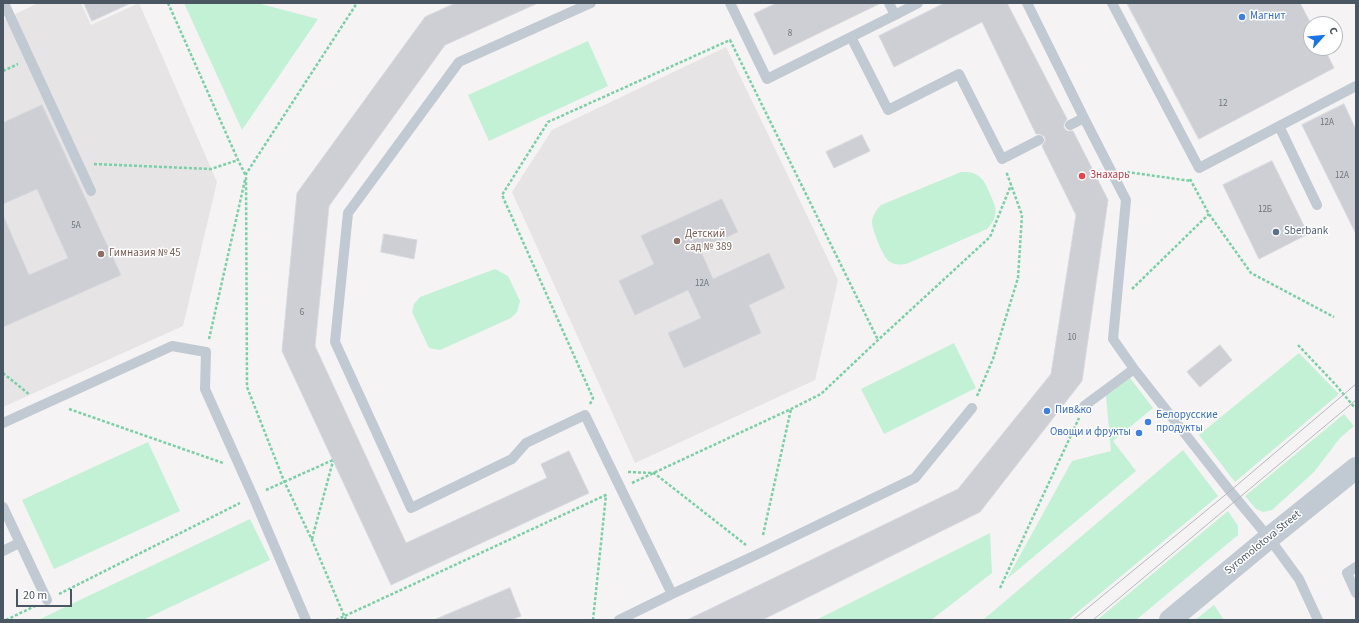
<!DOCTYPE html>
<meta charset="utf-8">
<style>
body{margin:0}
#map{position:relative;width:1359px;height:623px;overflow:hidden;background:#f5f3f3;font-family:"Source Sans 3",sans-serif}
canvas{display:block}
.frame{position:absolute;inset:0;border:4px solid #4a5661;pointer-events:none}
.north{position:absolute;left:1303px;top:16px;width:40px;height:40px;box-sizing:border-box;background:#fff;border:1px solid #b7bbc0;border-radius:50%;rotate:63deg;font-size:11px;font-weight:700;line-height:16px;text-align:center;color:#4a5661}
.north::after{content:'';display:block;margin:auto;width:14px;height:18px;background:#1a73e8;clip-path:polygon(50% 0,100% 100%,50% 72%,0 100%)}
.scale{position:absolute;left:16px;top:589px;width:56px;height:18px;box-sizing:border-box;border:2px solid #4a5661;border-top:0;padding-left:5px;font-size:12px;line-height:14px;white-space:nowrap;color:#4a5661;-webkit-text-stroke:3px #fff;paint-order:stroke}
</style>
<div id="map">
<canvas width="1359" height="623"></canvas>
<div class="frame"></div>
<div class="north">С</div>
<div class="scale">20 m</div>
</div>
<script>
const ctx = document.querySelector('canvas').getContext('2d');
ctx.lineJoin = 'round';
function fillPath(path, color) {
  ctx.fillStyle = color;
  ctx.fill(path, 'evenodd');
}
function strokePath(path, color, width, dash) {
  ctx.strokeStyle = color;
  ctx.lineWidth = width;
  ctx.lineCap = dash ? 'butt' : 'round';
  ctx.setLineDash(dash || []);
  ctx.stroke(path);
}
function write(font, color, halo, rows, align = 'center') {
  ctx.font = font + ' "Source Sans 3",sans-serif';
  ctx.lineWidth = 3;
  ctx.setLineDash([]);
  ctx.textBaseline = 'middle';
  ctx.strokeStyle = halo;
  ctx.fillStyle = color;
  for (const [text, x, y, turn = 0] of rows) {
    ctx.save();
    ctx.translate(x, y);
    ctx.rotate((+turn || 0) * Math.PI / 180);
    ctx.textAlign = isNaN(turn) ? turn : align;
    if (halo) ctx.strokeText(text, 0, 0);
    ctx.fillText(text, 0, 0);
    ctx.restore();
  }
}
fillPath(new Path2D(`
 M 38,3 L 81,3 L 91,25 L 139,3 L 217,182 L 183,326 L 3,407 L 3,20 Z
 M 726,47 L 838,280 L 815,380 L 635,463 L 512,192 L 552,130 Z`), '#e6e4e5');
fillPath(new Path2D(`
 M 184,3 L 257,3 L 318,19 L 242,130 Z
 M 588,41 L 608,86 L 489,141 L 468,95 Z
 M 961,172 C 979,171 984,179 990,194 C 997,209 999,216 987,229 L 906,264 C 900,265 891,265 886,258 C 882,253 871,227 872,221 C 873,215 877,209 881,205 Z
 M 495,269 L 508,276 L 520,301 L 517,312 L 511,318 L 440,350 L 429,348 L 412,312 L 414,304 L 420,297 Z
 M 954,343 L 976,388 L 884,434 L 861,389 Z
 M 1299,353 L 1339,394 L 1235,482 L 1199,435 Z
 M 1130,378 L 1153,408 L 1113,441 L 1136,471 L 1007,579 L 1072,461 L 1111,451 L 1106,396 Z
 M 1344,414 L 1354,426 L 1340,438 L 1314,472 L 1272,510 L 1263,512 L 1256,509 L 1245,496 Z
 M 148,442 L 180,511 L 54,569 L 22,500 Z
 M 1183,450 L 1218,496 L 1068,620 L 983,620 Z
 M 1228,511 L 1238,526 L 1238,535 L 1136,620 L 1097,620 Z
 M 250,519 L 270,560 L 143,620 L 38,620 Z
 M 990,533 L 992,573 L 931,620 L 816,620 Z
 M 1214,605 L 1224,620 L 1195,620 Z`), '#c3f1d5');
const building = new Path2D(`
 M 84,3 L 131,3 L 92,21 Z
 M 456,3 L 538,3 L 445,45 L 329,206 L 315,346 L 406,543 L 547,478 L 541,464 L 569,451 L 589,493 L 391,585 L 282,351 L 297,193 L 425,17 Z
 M 777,3 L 881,3 L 774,55 L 754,14 Z
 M 945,3 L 1007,3 L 1067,119 L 1064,124 L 1064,128 L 1067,131 L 1073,131 L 1108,200 L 1082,381 L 980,512 L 762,620 L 687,620 L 958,489 L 1051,374 L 1076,215 L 1042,146 L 1045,141 L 1045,137 L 1040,134 L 1036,134 L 982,22 L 894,67 L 879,36 Z
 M 1127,3 L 1300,3 L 1311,24 L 1311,48 L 1324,48 L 1334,68 L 1199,139 Z
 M 1344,104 L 1356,130 L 1356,234 L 1302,125 Z
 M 42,105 L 121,275 L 3,327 L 3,215 L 29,275 L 68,258 L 37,189 L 3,204 L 3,123 Z
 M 862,135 L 870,151 L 834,168 L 826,152 Z
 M 1272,161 L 1308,234 L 1259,259 L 1223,185 Z
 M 722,199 L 738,232 L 700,249 L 713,279 L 769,253 L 785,288 L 749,305 L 761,333 L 684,368 L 668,333 L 701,318 L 688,290 L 635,315 L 619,281 L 654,264 L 641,236 Z
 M 384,234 L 417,240 L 414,259 L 381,252 Z
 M 1220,345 L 1232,360 L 1200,387 L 1187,372 Z
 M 510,588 L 521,616 L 511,620 L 434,620 Z`);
fillPath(building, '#cdcfd5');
strokePath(building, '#d7d9de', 1);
strokePath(new Path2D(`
 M 168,3 L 238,160 L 246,176
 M 3,71 L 18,64
 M 94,164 L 211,169 L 238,160
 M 1127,172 L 1191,181
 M 1190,179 L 1209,214 L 1251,273 L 1334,317
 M 1132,289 L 1209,214
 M 209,339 L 245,180
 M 1298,345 L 1335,384 L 1355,408
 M 3,373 L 30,395
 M 977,396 L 993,359 L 1018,278 L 1022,215 L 1006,171
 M 590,404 L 593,398 L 502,195 L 548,122 L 730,40 L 878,340
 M 69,409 L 223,463
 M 628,472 L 654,473 L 746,545
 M 632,483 L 791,409 L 821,394 L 878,340 L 990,237 L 1011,185
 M 266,490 L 333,460
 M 763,535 L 791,409
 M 312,539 L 333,461
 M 1000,588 L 1079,418
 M 59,594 L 240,503
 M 6,620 L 35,606
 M 336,620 L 608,494
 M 346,620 L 312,540 L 284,481 L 247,387 L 246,174 L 357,3
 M 593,620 L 606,495`), '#7ad0a6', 2.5, [3, 2]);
strokePath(new Path2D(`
 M 4,3 L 91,191
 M 591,3 L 459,62 L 348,213 L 335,342 L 411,508 L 512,459 L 526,443 L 585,415 L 672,594 L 619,620
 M 730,3 L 767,79 L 895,15 L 889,3
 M 1027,3 L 1084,118
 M 1112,3 L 1199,168 L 1356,86
 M 895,15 L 918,3
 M 851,37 L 888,110 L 959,74 L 1002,159 L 1039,140
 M 1070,125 L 1084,118 L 1126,200 L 1113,339 L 1134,369 L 1230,491 L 1269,538 L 1299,579 L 1318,620
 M 1279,126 L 1317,205
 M 1084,406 L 1134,369
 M 3,423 L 172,346 L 206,352 L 205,389 L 253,496 L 306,620
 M 3,507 L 47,600
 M 3,551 L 19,543
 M 1356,567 L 1347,573 L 1356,593
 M 672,594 L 758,554 L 915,478 L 972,408`), '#c1cad2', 10);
strokePath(new Path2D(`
 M 1170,620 L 1269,538 L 1356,468`), '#c1cad2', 22);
strokePath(new Path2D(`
 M 1073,620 L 1230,491 L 1356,384
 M 1093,620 L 1356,400`), '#b5b8bd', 1);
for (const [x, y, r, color] of [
 [1242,17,4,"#3f7fe0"],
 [1082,176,4,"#e0444e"],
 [1276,232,4,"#5c6f8a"],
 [677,241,4,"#8d6e63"],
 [101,254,4,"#8d6e63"],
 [1047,411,4,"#3f7fe0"],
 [1148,422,4,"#3f7fe0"],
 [1139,433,4,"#3f7fe0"]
]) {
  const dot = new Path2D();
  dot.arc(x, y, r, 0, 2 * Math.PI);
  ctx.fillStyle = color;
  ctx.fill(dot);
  strokePath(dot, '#fff', 1.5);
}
write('9px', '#6b747e', null, [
 ["8",790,34],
 ["12",1223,104],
 ["12А",1327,123],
 ["12А",1342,176],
 ["12Б",1265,210],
 ["5А",76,226],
 ["12А",702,284],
 ["6",302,313],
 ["10",1072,338]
]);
write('11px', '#366cbe', '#fff', [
 ["Магнит",1250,17],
 ["Пив&ко",1055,411],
 ["Белорусские",1156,416],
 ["продукты",1156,429],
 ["Овощи и фрукты",1131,433,"right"]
], 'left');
write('11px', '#be3a42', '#fff', [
 ["Знахарь",1090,176]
], 'left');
write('11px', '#4e5e75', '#fff', [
 ["Sberbank",1284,232]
], 'left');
write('11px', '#785e54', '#fff', [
 ["Детский",685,235],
 ["сад № 389",685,248],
 ["Гимназия № 45",109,254]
], 'left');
write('11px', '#4a5661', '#fff', [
 ["Syromolotova Street",1263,543,-39]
]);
</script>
